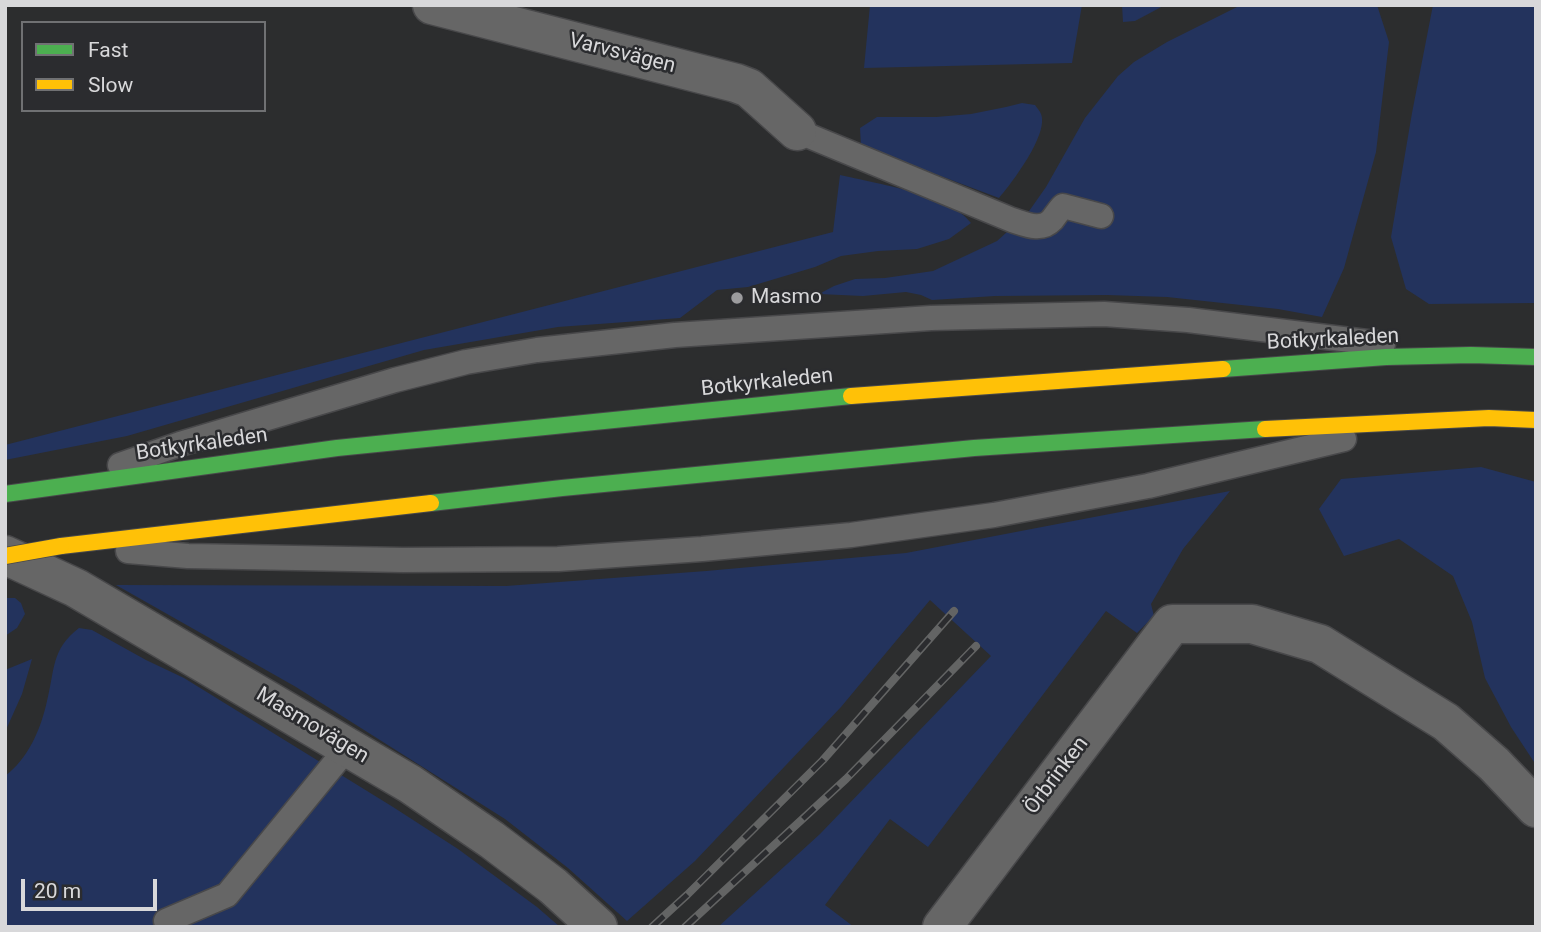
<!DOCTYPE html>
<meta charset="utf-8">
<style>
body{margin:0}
#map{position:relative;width:1541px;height:932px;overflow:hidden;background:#2c2d2e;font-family:Roboto,sans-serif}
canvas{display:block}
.frame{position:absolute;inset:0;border:7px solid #d8d8da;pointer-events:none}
.legend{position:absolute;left:21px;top:21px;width:245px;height:91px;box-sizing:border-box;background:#2b2c2f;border:2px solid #707173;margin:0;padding:9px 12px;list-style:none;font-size:21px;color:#d8d8da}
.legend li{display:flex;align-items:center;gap:14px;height:35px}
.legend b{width:35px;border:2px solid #707173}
.scale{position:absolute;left:21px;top:879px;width:136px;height:32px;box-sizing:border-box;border:4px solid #d8d8da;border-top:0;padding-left:9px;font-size:21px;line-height:24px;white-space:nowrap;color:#d8d8da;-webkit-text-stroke:5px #2b2c2f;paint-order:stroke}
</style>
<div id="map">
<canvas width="1541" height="932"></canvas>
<div class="frame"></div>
<ul class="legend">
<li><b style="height:9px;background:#4caf50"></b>Fast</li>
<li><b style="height:9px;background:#ffc107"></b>Slow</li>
</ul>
<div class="scale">20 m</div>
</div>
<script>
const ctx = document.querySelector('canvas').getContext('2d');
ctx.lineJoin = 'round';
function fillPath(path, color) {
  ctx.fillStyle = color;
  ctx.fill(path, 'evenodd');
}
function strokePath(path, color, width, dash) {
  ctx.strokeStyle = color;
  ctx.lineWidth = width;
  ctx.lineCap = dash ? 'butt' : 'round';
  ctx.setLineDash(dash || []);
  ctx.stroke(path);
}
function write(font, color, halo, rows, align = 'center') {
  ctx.font = font + ' Roboto,sans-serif';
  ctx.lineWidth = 5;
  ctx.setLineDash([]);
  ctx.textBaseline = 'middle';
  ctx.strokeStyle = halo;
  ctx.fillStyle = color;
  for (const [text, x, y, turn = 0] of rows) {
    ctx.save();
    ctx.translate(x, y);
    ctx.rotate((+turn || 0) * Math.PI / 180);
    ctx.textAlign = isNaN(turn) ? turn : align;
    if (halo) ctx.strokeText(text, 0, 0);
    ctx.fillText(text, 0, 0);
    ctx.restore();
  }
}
fillPath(new Path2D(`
 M 870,5 L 1082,5 L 1072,63 L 864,68 Z
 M 1122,5 L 1165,5 L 1135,21 L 1123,22 Z
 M 1241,5 L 1377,5 L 1389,42 L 1376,152 L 1344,268 L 1322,317 L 1278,309 L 1167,297 L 1107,295 L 995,296 L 932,300 L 921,295 L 906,292 L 863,296 L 819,294 L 834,286 L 855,279 L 885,278 L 933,271 L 997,241 L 1027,214 L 1046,187 L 1085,118 L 1118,76 L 1134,62 L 1167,42 Z
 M 1433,5 L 1536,5 L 1536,303 L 1429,304 L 1406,289 L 1391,237 L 1412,113 Z
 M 1022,103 L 1035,105 C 1037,108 1040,111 1041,114 C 1049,134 1012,183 999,198 L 861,146 L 860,128 L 877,117 L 936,117 L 971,114 L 1006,107 Z
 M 840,175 C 874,183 951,195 971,223 L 949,239 L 917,249 L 878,251 L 841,256 L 815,267 L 748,287 L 717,290 L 680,318 L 558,327 L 424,350 L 127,436 L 5,460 L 5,445 L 833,232 Z
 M 1481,467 L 1536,482 L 1536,765 L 1511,727 L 1485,678 L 1472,622 L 1453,576 L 1399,539 L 1344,556 L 1319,509 L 1341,479 Z
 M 1230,491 L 1183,549 L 1151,604 L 1154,616 L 1137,633 L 1106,611 L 928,847 L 890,819 L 825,905 L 854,927 L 718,927 L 820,834 L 991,656 L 930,600 L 841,707 L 695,861 L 627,921 L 568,868 L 505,819 L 296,687 L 116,585 L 506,586 L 706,571 L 906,553 Z
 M 5,598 L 15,598 L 21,603 L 25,614 L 17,628 L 5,636 Z
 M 79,628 L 92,630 L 146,660 L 184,678 L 393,807 L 458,849 L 537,907 L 560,927 L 5,927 L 5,776 C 28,759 41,729 47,701 C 55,670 51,649 79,628 Z
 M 32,659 L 22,694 L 5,732 L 5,670 Z`), '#23335d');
const lane = new Path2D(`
 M 797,131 L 1012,220 C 1025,224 1041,232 1052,220 C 1056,215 1059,210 1063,206 L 1101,216
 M 120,465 L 180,444 L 395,380 L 466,362 L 537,350 L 675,335 L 931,318 L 1104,314 L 1188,320 L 1383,344
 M 128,551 L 188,556 L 403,560 L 558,559 L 702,549 L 851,535 L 994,515 L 1148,486 L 1344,439
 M 166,921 L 227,895 L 348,747`);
const street = new Path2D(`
 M 432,5 L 736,83 L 749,88 L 797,131
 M 5,555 L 76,588 L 410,784 L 492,840 L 553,886 L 598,927
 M 942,927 L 1172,624 L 1252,624 L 1320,644 L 1446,722 L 1494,764 L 1536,808`);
const fast = new Path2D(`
 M 1223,369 L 1386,357 L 1471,355 L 1536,357
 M 5,494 L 337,448 L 851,396
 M 431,503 L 562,488 L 974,448 L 1265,429`);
const slow = new Path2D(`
 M 851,396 L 1223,369
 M 1265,429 L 1489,418 L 1536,420
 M 61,546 L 431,503`);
strokePath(lane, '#48484a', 27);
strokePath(street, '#48484a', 41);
strokePath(fast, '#48484a', 18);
strokePath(slow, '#48484a', 18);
strokePath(lane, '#666', 24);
strokePath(street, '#666', 38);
strokePath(fast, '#4caf50', 16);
strokePath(slow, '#ffc107', 16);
const rail = new Path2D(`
 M 652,927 L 687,895 L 823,760 L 954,611
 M 685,927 L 846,779 L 976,646`);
strokePath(rail, '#636464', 8);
strokePath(rail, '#2b2c2f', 5, [16]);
const slowBridge = new Path2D(`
 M 5,556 L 61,546`);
strokePath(slowBridge, '#48484a', 18, []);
strokePath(slowBridge, '#ffc107', 16);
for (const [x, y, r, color] of [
 [737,298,7,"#9c9c9e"]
]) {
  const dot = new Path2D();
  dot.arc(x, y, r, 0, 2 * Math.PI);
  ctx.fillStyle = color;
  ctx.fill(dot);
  strokePath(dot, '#2b2c2f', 2.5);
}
write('21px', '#d8d8da', '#2b2c2f', [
 ["Varvsvägen",622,54,14],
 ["Botkyrkaleden",1333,340,-3],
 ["Botkyrkaleden",767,383,-6],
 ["Botkyrkaleden",202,445,-8],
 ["Masmovägen",312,726,31],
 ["Örbrinken",1057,776,-53]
]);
write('21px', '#d8d8da', '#2b2c2f', [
 ["Masmo",751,298]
], 'left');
</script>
